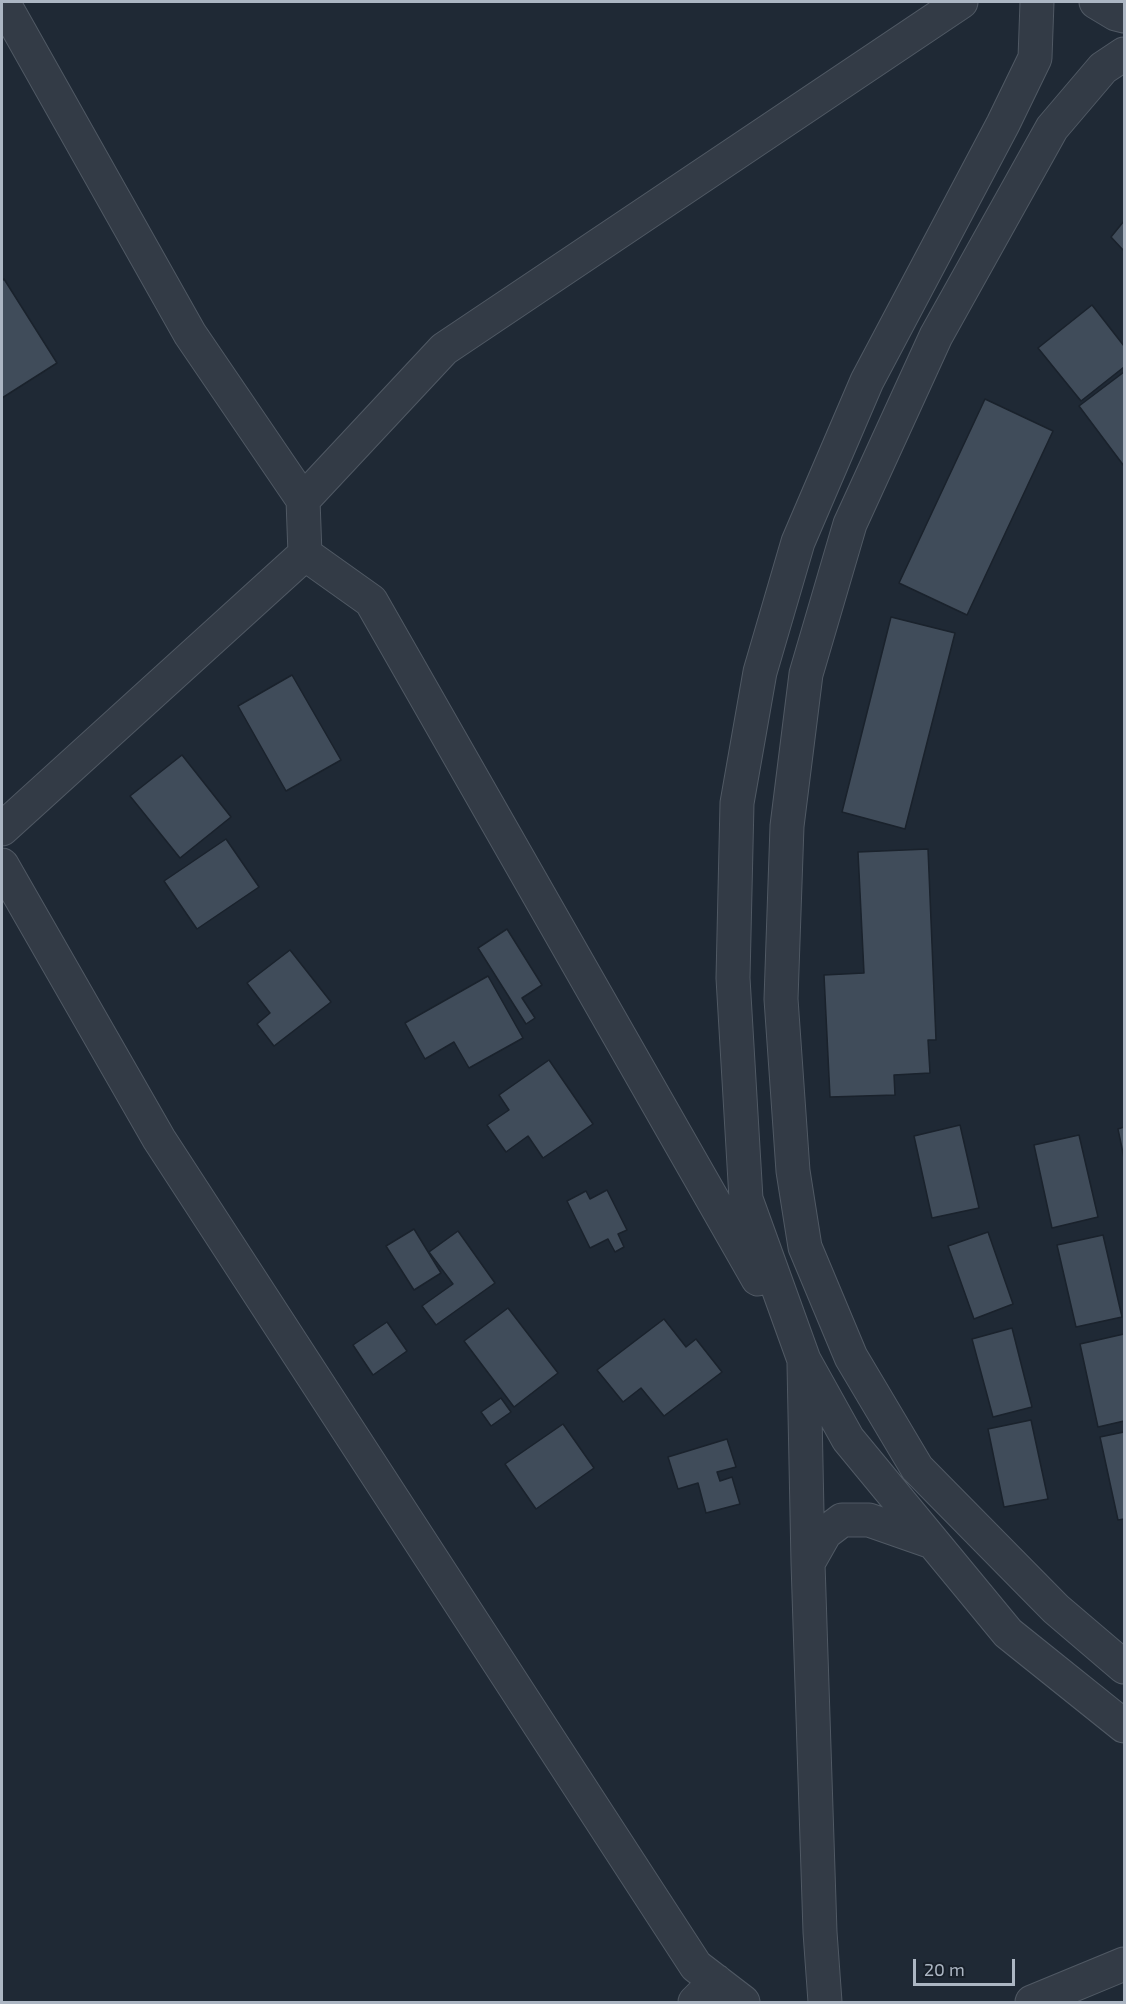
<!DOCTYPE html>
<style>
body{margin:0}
#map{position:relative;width:1126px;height:2004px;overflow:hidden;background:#1f2935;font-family:"Exo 2",sans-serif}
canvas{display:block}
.frame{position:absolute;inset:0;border:3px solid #acb6c3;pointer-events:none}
.scale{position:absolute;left:913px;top:1959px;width:102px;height:27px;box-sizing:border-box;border:3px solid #acb6c3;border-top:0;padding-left:8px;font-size:18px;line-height:21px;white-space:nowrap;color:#acb6c3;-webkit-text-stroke:4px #18202a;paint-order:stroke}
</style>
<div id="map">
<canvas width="1126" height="2004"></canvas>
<div class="frame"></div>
<div class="scale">20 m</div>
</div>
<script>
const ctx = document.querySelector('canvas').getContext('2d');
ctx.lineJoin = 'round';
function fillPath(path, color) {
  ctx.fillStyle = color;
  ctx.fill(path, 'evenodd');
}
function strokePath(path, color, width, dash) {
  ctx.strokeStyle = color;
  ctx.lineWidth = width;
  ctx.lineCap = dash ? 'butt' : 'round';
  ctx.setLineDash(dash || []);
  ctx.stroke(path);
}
const building = new Path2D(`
 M 1124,221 L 1124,251 L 1111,237 Z
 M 4,279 L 57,363 L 2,398 L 2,281 Z
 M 1092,305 L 1124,346 L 1124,367 L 1081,401 L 1038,348 Z
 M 1124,372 L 1124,466 L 1079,406 Z
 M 985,399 L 1053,431 L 967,615 L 899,583 Z
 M 891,617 L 955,633 L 905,829 L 842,812 Z
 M 292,675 L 341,760 L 286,791 L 238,706 Z
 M 182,755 L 231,817 L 180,858 L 130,796 Z
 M 226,839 L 259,887 L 197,929 L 164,881 Z
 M 928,849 L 936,1040 L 928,1040 L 930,1073 L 894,1075 L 895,1095 L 830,1097 L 824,975 L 864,973 L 858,852 Z
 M 507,929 L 542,985 L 522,998 L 535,1018 L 526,1024 L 478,948 Z
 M 290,950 L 331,1002 L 274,1046 L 257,1024 L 270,1013 L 247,983 Z
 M 488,976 L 523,1038 L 469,1068 L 454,1042 L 425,1059 L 405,1023 Z
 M 549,1060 L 593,1124 L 543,1158 L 528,1136 L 506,1152 L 487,1125 L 509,1110 L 499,1095 Z
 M 960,1125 L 979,1208 L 932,1218 L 914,1136 Z
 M 1124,1127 L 1124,1158 L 1118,1129 Z
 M 1079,1135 L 1098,1217 L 1052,1228 L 1034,1145 Z
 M 607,1190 L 627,1230 L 618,1234 L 624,1247 L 615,1252 L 608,1239 L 590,1248 L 567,1201 L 586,1191 L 590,1199 Z
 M 414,1229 L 441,1273 L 414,1290 L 386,1246 Z
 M 458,1231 L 495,1283 L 436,1325 L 422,1306 L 453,1284 L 429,1252 Z
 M 988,1232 L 1013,1304 L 974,1319 L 948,1246 Z
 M 1103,1235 L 1122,1317 L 1076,1327 L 1057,1245 Z
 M 508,1308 L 558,1373 L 514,1407 L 464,1341 Z
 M 664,1319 L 686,1347 L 696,1339 L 722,1372 L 664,1416 L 641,1388 L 623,1402 L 597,1370 Z
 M 387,1322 L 407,1351 L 373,1375 L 353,1345 Z
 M 1012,1328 L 1032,1407 L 993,1417 L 972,1339 Z
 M 1124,1334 L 1124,1421 L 1098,1427 L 1080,1344 Z
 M 501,1398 L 511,1412 L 491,1426 L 481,1412 Z
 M 1031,1420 L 1048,1499 L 1004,1507 L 988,1429 Z
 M 563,1424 L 594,1468 L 536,1509 L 505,1464 Z
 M 1124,1432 L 1124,1519 L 1118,1520 L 1100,1437 Z
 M 727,1439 L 736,1467 L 717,1472 L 720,1481 L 732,1477 L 740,1504 L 706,1513 L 698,1483 L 678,1489 L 668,1457 Z`);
fillPath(building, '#404c5a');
strokePath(building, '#1a222c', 1.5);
const minor = new Path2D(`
 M 1037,2 L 1035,58 L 1003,124 L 867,381 L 798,542 L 760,672 L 737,803 L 733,978 L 746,1199 L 804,1360 L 848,1439 L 1008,1633 L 1124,1726
 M 1096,2 L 1116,14 L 1124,16
 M 1124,54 L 1103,68 L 1052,128 L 936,336 L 850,524 L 806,674 L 787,826 L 781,999 L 793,1171 L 805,1247 L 851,1357 L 917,1468 L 1056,1609 L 1124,1667
 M 303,500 L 444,349 L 961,2
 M 305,554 L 371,601 L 758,1279
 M 2,829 L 305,554 L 303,500 L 190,334 L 3,2
 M 2,865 L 159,1139 L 696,1966 L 743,2002
 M 804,1364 L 808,1563 L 825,1533 L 842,1520 L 869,1520 L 932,1542
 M 808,1563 L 820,1932 L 825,2002
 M 695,2002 L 716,1981
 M 1032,2002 L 1124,1964`);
strokePath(minor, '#505964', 35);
strokePath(minor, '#333b46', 33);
</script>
